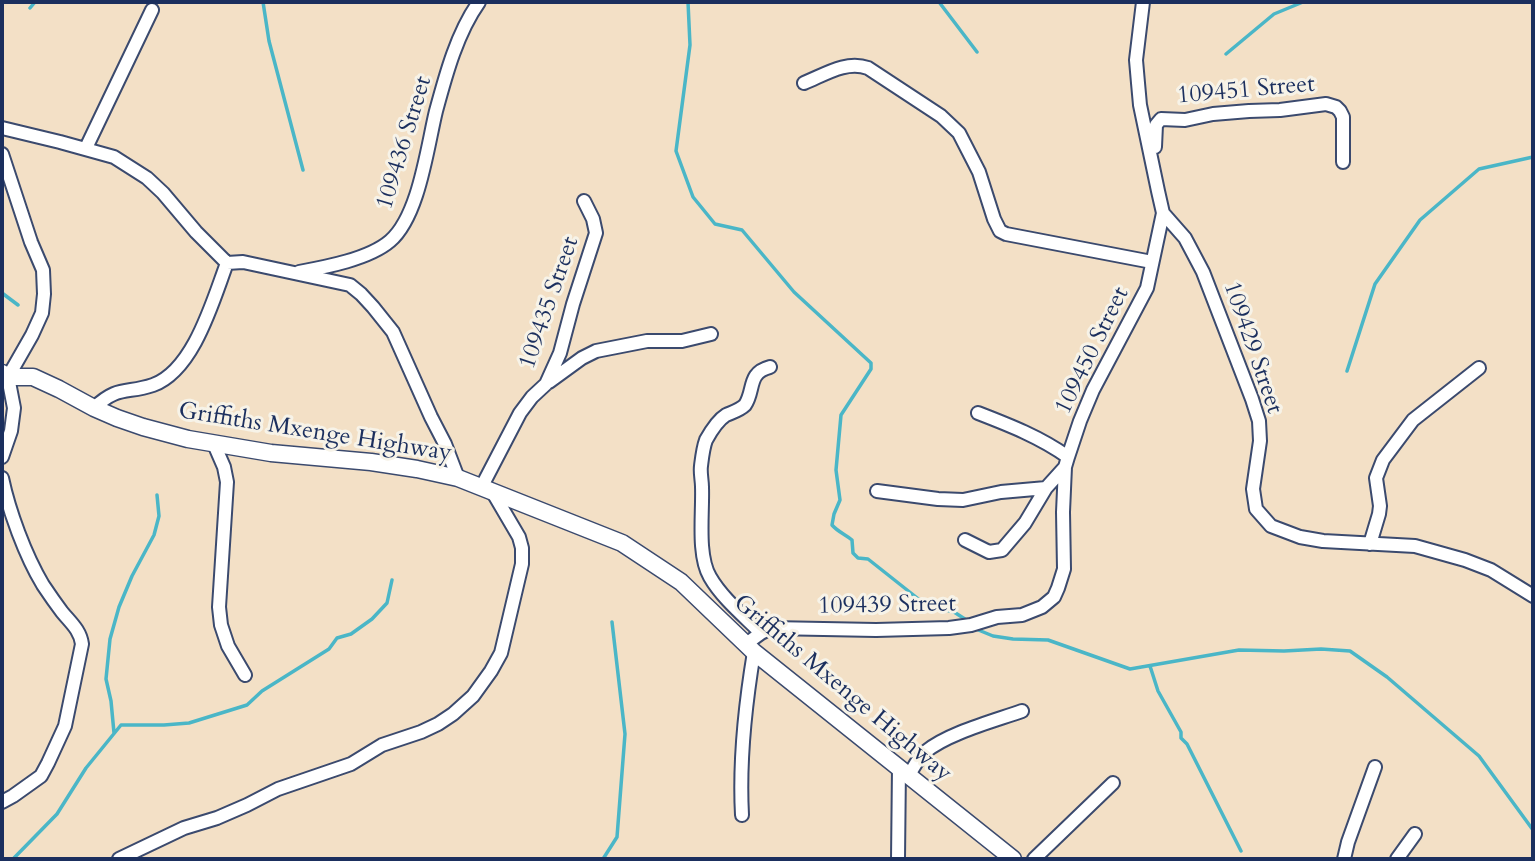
<!DOCTYPE html>
<style>
body{margin:0}
#map{position:relative;width:1535px;height:861px;overflow:hidden;background:#f3e0c6;font-family:Cardo,serif}
canvas{display:block}
.frame{position:absolute;inset:0;border:4px solid #1b2f5e;pointer-events:none}
</style>
<div id="map">
<canvas width="1535" height="861"></canvas>
<div class="frame"></div>
</div>
<script>
const ctx = document.querySelector('canvas').getContext('2d');
ctx.lineJoin = 'round';
function strokePath(path, color, width, dash) {
  ctx.strokeStyle = color;
  ctx.lineWidth = width;
  ctx.lineCap = dash ? 'butt' : 'round';
  ctx.setLineDash(dash || []);
  ctx.stroke(path);
}
function write(font, color, halo, rows, align = 'center') {
  ctx.font = font + ' Cardo,serif';
  ctx.lineWidth = 6;
  ctx.setLineDash([]);
  ctx.textBaseline = 'middle';
  ctx.strokeStyle = halo;
  ctx.fillStyle = color;
  for (const [text, x, y, turn = 0] of rows) {
    ctx.save();
    ctx.translate(x, y);
    ctx.rotate((+turn || 0) * Math.PI / 180);
    ctx.textAlign = isNaN(turn) ? turn : align;
    if (halo) ctx.strokeText(text, 0, 0);
    ctx.fillText(text, 0, 0);
    ctx.restore();
  }
}
strokePath(new Path2D(`
 M 263,2 L 269,41 L 303,170
 M 688,2 L 690,45 L 676,151 L 693,197 L 715,224 L 742,230 L 794,292 L 871,363 L 871,369 L 841,415 L 836,470 L 840,500 L 834,514 L 832,525 C 838,532 845,534 852,540 L 853,553 L 858,558 L 868,559 L 926,605 L 954,612 L 968,621
 M 939,2 L 977,52
 M 30,8 L 35,2
 M 1226,54 L 1274,14 L 1303,2
 M 2,293 L 18,305
 M 1347,371 L 1375,284 L 1420,220 L 1479,169 L 1533,157
 M 976,629 L 993,636 L 1013,639 L 1048,640 L 1130,669 L 1239,650 L 1284,651 L 1321,649 L 1350,651 L 1387,677 L 1479,756 L 1533,830
 M 1150,666 L 1158,691 L 1181,732 L 1181,738 L 1187,744 L 1241,851
 M 114,733 L 111,701 L 106,679 L 110,639 L 119,607 L 132,576 L 154,535 L 159,516 L 157,495
 M 13,859 L 57,814 L 86,768 L 121,725 L 164,725 L 189,723 L 247,705 L 262,691 L 329,649 L 337,638 L 351,634 L 372,619 L 387,603 L 392,580
 M 603,859 L 617,837 L 625,734 L 612,622`), '#4ab6c7', 3.5);
const street = new Path2D(`
 M 1143,2 L 1136,60 L 1138,83 L 1140,105 L 1158,191 L 1163,213 L 1185,238 L 1203,272 L 1252,399 L 1259,421 L 1260,441 L 1253,489 L 1256,509 L 1271,526 L 1300,537 L 1323,541 L 1415,546 L 1465,560 L 1491,570 L 1533,596
 M 804,83 C 824,75 846,60 868,68 L 941,116 L 959,133 L 979,172 L 994,219 L 1000,231 L 1006,234 L 1152,262
 M 2,128 L 60,142 L 114,157 L 147,178 L 163,193 L 196,232 L 227,263 L 243,262 L 350,285 L 361,294 L 373,307 L 393,332 L 431,417 L 445,444 L 458,478
 M 1155,147 L 1156,125 L 1161,119 L 1185,120 L 1213,114 L 1249,111 L 1280,110 L 1326,104 L 1336,107 L 1340,111 L 1343,117 L 1343,162
 M 86,148 L 152,10
 M 2,154 L 31,242 L 43,270 L 44,294 L 42,313 L 32,335 L 8,377 L 14,408 L 11,431 L 2,457
 M 299,272 C 326,267 369,259 390,241 C 419,216 427,148 436,111 C 446,74 457,33 479,2
 M 549,382 L 582,358 L 596,351 L 647,341 L 682,341 L 711,334
 M 94,408 C 118,385 127,394 153,385 C 194,370 213,300 227,263
 M 978,413 C 1009,425 1040,437 1068,457
 M 214,444 L 224,467 L 227,482 L 219,607 L 221,625 L 228,646 L 245,675
 M 2,478 C 9,511 25,555 43,585 C 49,594 56,604 62,612 C 71,623 80,630 82,644 L 65,726 L 48,763 L 41,776 L 13,796 L 2,802
 M 482,486 L 520,413 L 532,397 L 546,384 L 560,353 L 573,304 L 596,233 L 593,219 L 584,201
 M 877,491 L 938,499 L 963,500 L 1001,492 L 1046,488
 M 965,540 L 989,552 L 1002,550 L 1025,523 L 1046,488 L 1065,467
 M 1370,544 L 1379,514 L 1380,506 L 1376,478 L 1383,460 L 1413,420 L 1479,368
 M 761,633 C 744,616 722,598 710,577 C 697,555 703,513 702,487 C 702,480 700,473 701,466 C 702,458 703,448 706,440 C 711,431 718,420 726,415 C 733,412 740,410 745,405 C 755,390 747,373 770,367
 M 746,644 L 761,633 L 771,628 L 876,630 L 949,628 L 971,625 L 997,617 L 1022,615 L 1042,607 L 1054,597 L 1058,588 L 1064,569 L 1063,512 L 1065,467 L 1068,457 L 1080,421 L 1093,390 L 1147,288 L 1163,213
 M 909,775 C 914,767 918,758 925,752 C 948,733 994,721 1022,711
 M 742,815 C 739,760 745,706 754,652
 M 119,859 L 184,828 L 217,818 L 247,805 L 278,789 L 351,764 L 382,745 L 421,732 L 438,724 L 453,714 L 473,696 L 491,671 L 501,653 L 522,564 L 522,548 L 519,537 L 492,491
 M 898,859 L 899,767
 M 1034,859 L 1113,783
 M 1344,859 L 1348,842 L 1375,767
 M 1397,859 L 1415,834`);
const secondary = new Path2D(`
 M 2,373 L 8,377 L 33,377 L 59,389 L 94,408 L 117,418 L 143,427 L 188,439 L 271,453 L 371,462 L 417,469 L 458,478 L 622,543 L 681,582 L 754,652 L 1013,859`);
strokePath(street, '#3b4a6e', 16);
strokePath(secondary, '#3b4a6e', 19);
strokePath(street, '#fff', 12);
strokePath(secondary, '#fff', 16);
write('24px', '#1b2f5e', '#f7f3e8', [
 ["109451 Street",1246,91,-5],
 ["109436 Street",405,143,-73],
 ["109435 Street",550,303,-71],
 ["109429 Street",1252,348,71],
 ["109450 Street",1093,351,-64],
 ["Griffiths Mxenge Highway",315,433,9],
 ["109439 Street",887,606,-1],
 ["Griffiths Mxenge Highway",842,689,40]
]);
</script>
